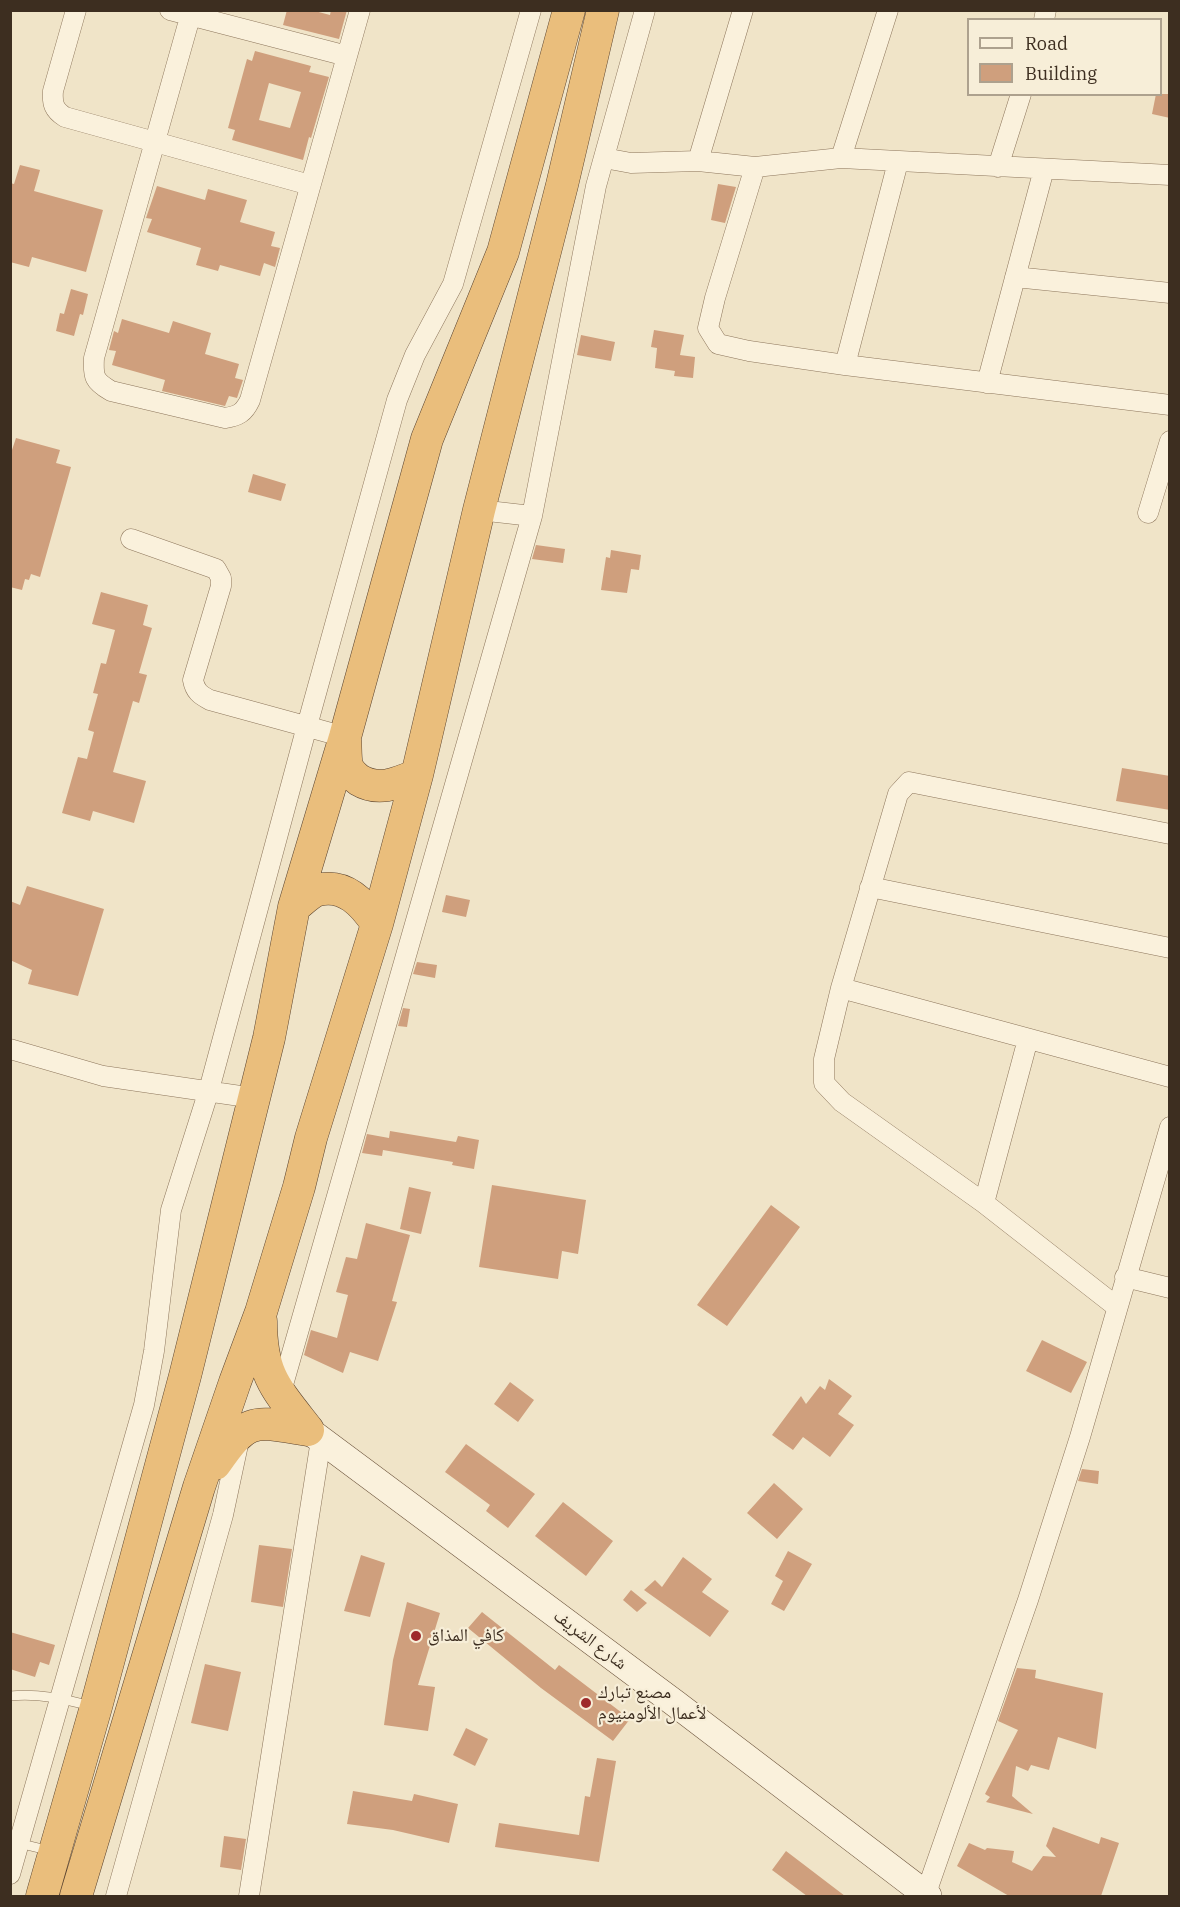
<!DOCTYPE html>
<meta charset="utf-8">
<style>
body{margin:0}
#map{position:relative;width:1180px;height:1907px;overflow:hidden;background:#f0e4c8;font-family:"IBM Plex Serif",serif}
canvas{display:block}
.frame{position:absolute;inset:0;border:12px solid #3d2e20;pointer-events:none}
.legend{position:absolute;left:967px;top:18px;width:195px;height:78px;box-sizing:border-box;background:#f7eed8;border:2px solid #ada18e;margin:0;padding:8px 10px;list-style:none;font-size:18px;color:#3d2e20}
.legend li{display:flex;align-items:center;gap:12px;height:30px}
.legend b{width:30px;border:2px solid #ada18e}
</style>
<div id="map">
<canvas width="1180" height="1907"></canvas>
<div class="frame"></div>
<ul class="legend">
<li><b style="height:8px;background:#faf1dc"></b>Road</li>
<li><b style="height:16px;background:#cf9f7d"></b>Building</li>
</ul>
</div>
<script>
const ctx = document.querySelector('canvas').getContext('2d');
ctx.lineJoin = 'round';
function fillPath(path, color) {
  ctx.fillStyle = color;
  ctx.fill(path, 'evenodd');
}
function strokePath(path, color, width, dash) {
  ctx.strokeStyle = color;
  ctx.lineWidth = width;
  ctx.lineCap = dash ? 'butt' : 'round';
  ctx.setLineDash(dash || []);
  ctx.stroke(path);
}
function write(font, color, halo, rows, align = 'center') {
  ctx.font = font + ' "IBM Plex Serif","Noto Naskh Arabic",serif';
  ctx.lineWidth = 4.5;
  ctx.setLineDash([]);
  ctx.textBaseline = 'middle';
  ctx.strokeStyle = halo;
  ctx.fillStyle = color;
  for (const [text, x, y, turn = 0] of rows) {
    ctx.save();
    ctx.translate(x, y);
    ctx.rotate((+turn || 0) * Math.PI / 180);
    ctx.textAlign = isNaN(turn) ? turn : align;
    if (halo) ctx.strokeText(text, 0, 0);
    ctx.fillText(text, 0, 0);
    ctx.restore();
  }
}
fillPath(new Path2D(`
 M 287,10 L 311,10 L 330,15 L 331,10 L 347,10 L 339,39 L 283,25 Z
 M 255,51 L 311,66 L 309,72 L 329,77 L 311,138 L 309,137 L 303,160 L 232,140 L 235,130 L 228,128 L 247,59 L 252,61 ZM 269,83 L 301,92 L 290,128 L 259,120 Z
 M 1156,94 L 1170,94 L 1170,118 L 1152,114 Z
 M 20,165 L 40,170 L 34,191 L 103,210 L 86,272 L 32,257 L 29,267 L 10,262 L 10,183 L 14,184 Z
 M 718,184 L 736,187 L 725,223 L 711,220 Z
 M 157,186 L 205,200 L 208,189 L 247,200 L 240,222 L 275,232 L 271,246 L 280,248 L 275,267 L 264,263 L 260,276 L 220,265 L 218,271 L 196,265 L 201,248 L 147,232 L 152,219 L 146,218 Z
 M 71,289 L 88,294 L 83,315 L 80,314 L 74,336 L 56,331 L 60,313 L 64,314 Z
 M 122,319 L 169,333 L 173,321 L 211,333 L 205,354 L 239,364 L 235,378 L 243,380 L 237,398 L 229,396 L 225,406 L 162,391 L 165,380 L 112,365 L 116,351 L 109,350 L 114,331 L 118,333 Z
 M 654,330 L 684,335 L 680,355 L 695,357 L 693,378 L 674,376 L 675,371 L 655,368 L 657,348 L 651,347 Z
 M 581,335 L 615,342 L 611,361 L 577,355 Z
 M 16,438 L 60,450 L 56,463 L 71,467 L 40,577 L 31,574 L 29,580 L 25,579 L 22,590 L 10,587 L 10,456 Z
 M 253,474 L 286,484 L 281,501 L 248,492 Z
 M 536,545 L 565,549 L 563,563 L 532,559 Z
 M 611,550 L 641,555 L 639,570 L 631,569 L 627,593 L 601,590 L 606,557 L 610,558 Z
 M 101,592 L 148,605 L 143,625 L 152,628 L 139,673 L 147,675 L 139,703 L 133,701 L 113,772 L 146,781 L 134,823 L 93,811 L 90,821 L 62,813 L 78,757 L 87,759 L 94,732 L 88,730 L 98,694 L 93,693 L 101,663 L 106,664 L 115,630 L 92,624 Z
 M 1122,768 L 1170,776 L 1170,810 L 1116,801 Z
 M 27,886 L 104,909 L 78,996 L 28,984 L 32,970 L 10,960 L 10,901 L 20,905 Z
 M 446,895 L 470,900 L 466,917 L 442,912 Z
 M 417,962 L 437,965 L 435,978 L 413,974 Z
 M 403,1008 L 410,1009 L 407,1027 L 398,1026 Z
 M 390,1131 L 456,1142 L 458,1136 L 479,1140 L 474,1169 L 452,1165 L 453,1162 L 383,1150 L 382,1156 L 362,1153 L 367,1134 L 389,1138 Z
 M 492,1185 L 586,1200 L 578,1254 L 562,1251 L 558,1279 L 479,1267 Z
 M 409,1187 L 431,1192 L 421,1234 L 400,1229 Z
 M 771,1205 L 800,1227 L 727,1326 L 697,1305 Z
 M 366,1223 L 410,1235 L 392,1301 L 397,1302 L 378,1361 L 350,1352 L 343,1373 L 304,1355 L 311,1330 L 337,1338 L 348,1295 L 336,1292 L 346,1257 L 357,1259 Z
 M 1042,1340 L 1087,1362 L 1071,1393 L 1026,1371 Z
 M 829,1379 L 852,1396 L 838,1414 L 854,1425 L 830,1457 L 803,1437 L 793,1450 L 772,1435 L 801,1396 L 806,1404 L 820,1386 L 825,1390 Z
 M 510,1382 L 534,1400 L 518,1422 L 494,1404 Z
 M 466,1444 L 535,1494 L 508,1528 L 486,1511 L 490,1505 L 445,1472 Z
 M 1082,1469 L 1099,1471 L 1098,1484 L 1078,1481 Z
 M 774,1483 L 803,1509 L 777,1539 L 747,1513 Z
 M 563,1502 L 613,1541 L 586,1576 L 535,1536 Z
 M 259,1545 L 292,1549 L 283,1607 L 251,1602 Z
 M 788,1551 L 812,1564 L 784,1611 L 771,1604 L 783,1581 L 775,1576 Z
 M 361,1555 L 385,1563 L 370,1617 L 344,1611 Z
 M 683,1557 L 712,1579 L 702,1592 L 729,1611 L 710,1637 L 644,1590 L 655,1580 L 662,1587 Z
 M 631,1590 L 647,1603 L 637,1612 L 623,1600 Z
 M 407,1602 L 440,1613 L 418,1685 L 435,1687 L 428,1731 L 384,1725 L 393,1660 Z
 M 482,1612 L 555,1670 L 559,1665 L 630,1719 L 613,1741 L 541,1688 L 468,1628 Z
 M 10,1632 L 55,1645 L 49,1665 L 40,1662 L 35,1677 L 10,1669 Z
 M 205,1664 L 241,1672 L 228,1731 L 191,1723 Z
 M 1017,1668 L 1036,1670 L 1035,1678 L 1103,1693 L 1096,1749 L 1058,1737 L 1049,1770 L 1031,1765 L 1028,1771 L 1016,1766 L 1012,1796 L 1033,1814 L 986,1802 L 990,1797 L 985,1794 L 1018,1730 L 998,1721 Z
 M 466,1728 L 488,1739 L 475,1766 L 453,1755 Z
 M 597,1758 L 616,1761 L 599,1862 L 495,1847 L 499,1823 L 579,1835 L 585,1796 L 590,1797 Z
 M 353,1791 L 412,1801 L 414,1794 L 458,1804 L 449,1843 L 393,1830 L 347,1824 Z
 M 1053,1827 L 1099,1844 L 1101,1837 L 1119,1843 L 1101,1896 L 1009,1896 L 957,1866 L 969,1843 L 985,1850 L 987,1848 L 1014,1851 L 1012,1862 L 1032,1871 L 1043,1856 L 1056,1857 L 1046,1846 Z
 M 224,1836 L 246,1839 L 241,1870 L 220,1867 Z
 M 786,1851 L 845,1896 L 807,1896 L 772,1870 Z`), '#cf9f7d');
const service = new Path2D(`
 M 10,1696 C 38,1693 64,1699 91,1706
 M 18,1843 L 51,1851`);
const minor = new Path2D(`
 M 76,10 L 53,91 C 52,104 54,110 65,117 L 310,185
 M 170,10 L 347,56
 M 192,10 L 94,358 C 93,377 94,381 111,391 L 225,418 C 238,416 244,413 250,400 L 360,10
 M 1044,20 L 1046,10
 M 604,158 L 631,163 L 698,161 L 755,167 L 841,158 L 1170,175
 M 841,158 L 888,10
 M 698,161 L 743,10
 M 755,167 L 715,298 L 708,328 L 718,344 L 749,351 L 845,365 L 1170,405
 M 998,167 L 1021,94
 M 1015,277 L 1170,293
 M 845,365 L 898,162
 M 987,383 L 1044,169
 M 479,510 L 532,516
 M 1148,513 L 1170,441
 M 131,539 L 216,569 L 221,578 L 221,586 L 193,680 C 195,691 200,695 210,700 L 345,737
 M 870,887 L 1170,948
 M 841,988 L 1170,1077
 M 10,1049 L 103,1076 L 254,1098
 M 984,1203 L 1028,1039
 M 1125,1277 L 1170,1288
 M 1117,1307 L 984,1203 L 842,1102 L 824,1083 L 824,1059 L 841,988 L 898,794 L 909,782 L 1170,834
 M 280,1395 L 532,516 L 596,186 L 645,10
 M 10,1874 L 144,1405 L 154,1351 L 171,1210 L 209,1090 L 307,726 L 397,400 L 415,355 L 453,284 L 531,10
 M 116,1896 L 223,1515 L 239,1440
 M 249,1896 L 321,1440
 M 925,1896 L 1028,1600 L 1080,1437 L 1170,1127`);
const secondary = new Path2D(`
 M 308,1430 L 676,1704 L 928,1896`);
const trunk = new Path2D(`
 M 345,738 C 346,746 345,758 347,766 C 349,771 355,777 359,780 C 379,792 398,783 417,775
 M 294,907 C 301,902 310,892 318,890 C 345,883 364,904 377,924
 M 261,1321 C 261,1375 276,1389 308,1430
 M 215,1464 C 248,1416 253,1421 308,1430
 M 42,1896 L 96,1707 L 185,1376 L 269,1038 L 294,907 L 345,737 L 427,439 L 503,252 L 569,10
 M 76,1896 L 199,1487 L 235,1382 L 261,1312 L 299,1187 L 311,1138 L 377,924 L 417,775 L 479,510 L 562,185 L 603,10`);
strokePath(service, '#8d765c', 10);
strokePath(minor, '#8d765c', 21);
strokePath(secondary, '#6f573f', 28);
strokePath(trunk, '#5b4430', 33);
strokePath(service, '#faf1dc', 9);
strokePath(minor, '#faf1dc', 20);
strokePath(secondary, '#faf1dc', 27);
strokePath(trunk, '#eabe7c', 32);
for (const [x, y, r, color] of [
 [416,1636,6,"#9e2a2b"],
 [586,1703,6,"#9e2a2b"]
]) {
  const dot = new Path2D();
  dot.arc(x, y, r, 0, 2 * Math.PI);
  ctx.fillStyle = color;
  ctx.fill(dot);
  strokePath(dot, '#f7eed8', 2);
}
write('18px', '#3d2e20', '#f7eed8', [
 ["كافي المذاق",428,1636],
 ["مصنع تبارك",598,1693],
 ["لأعمال الألومنيوم",598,1714]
], 'left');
write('18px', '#3d2e20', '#f7eed8', [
 ["شارع الشريف",590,1640,37]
]);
</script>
